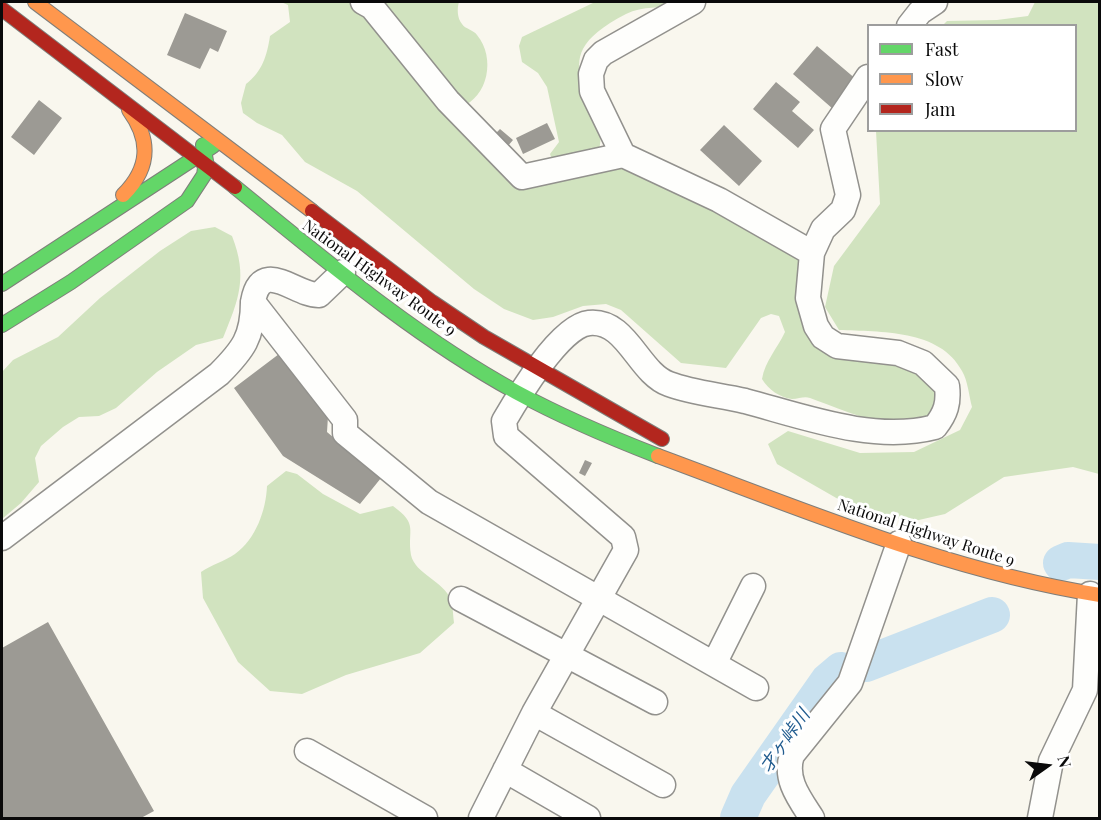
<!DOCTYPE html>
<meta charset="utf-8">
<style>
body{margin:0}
#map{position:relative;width:1101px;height:820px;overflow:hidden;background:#f9f7ee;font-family:"Playfair Display",serif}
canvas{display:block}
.frame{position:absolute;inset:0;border:3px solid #0a0a0a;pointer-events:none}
.legend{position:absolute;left:867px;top:24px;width:210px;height:108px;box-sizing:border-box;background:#fff;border:2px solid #9d9d9d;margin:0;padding:8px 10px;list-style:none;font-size:18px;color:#0a0a0a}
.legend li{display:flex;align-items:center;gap:12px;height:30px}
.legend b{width:30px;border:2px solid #9d9d9d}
.north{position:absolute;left:1017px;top:736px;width:60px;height:60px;-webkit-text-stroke:4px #fff;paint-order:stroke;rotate:76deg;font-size:16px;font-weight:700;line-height:24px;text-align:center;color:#0a0a0a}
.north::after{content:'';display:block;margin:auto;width:21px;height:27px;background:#0a0a0a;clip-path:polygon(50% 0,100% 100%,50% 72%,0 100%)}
</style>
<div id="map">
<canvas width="1101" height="820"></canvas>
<div class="frame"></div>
<ul class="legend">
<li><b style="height:8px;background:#63d668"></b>Fast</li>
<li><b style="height:8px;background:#ff974d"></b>Slow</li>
<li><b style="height:8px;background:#b3261e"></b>Jam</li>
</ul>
<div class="north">N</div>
</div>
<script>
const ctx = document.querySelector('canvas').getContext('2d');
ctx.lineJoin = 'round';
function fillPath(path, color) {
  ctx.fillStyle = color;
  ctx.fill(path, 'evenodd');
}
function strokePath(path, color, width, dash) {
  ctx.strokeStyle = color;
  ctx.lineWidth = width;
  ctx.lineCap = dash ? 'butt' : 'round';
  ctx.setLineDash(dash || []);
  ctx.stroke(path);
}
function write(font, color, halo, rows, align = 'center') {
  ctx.font = font + ' "Playfair Display","Noto Sans JP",serif';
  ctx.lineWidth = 6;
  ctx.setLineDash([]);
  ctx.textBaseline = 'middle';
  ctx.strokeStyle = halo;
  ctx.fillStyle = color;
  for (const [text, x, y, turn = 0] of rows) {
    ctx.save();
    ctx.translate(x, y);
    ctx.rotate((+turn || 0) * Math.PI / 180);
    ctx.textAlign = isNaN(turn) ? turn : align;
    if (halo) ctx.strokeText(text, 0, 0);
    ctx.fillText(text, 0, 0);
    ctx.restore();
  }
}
fillPath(new Path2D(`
 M 281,2 L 350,2 L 368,16 L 516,181 C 537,177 587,163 606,165 C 665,170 748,228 799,259 L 813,337 L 904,362 L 939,389 L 940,408 L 927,424 C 878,427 854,414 810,398 C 804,396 799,399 792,399 C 780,398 768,389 762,379 C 765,361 777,349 785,332 L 779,316 L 771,314 L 761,318 L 726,368 L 681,363 L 621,310 L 606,304 L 583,306 L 553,317 L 533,320 L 504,309 L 474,289 L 357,191 L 305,162 L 282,135 L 257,123 L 243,113 L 241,103 L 246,84 C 262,72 267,56 270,36 L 290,22 L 288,5 Z
 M 380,2 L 459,2 C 457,8 457,18 462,24 C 465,29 474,30 477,35 C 496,58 488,97 461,107 Z
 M 595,2 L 679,2 C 662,10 643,5 626,14 C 530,63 614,96 599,150 L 553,162 L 550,154 L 559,142 L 547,87 L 538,73 L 522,62 L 519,46 L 522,37 Z
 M 1035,2 L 1099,2 L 1099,474 L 1073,467 L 1004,477 L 945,514 L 910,522 L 845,503 L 777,464 L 768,444 L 788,431 L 860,453 L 914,452 L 960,430 L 972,407 C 969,396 968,381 962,371 C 940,329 880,332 839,330 L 825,307 L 834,266 L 880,204 L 876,131 L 1076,130 L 1076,26 L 943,25 L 947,21 L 997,20 L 1028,16 Z
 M 215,227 L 232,236 C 248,277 239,299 223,338 L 196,345 L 157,372 L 116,408 L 99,416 L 79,417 L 63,427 L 41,446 L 35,458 L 39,482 L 21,503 L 2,519 L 2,372 L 13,360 L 58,337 L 100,298 L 160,251 L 191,231 Z
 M 286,471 L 297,474 L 323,494 L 360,514 L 393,506 C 419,525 407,529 411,555 C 415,574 444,581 451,600 C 453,607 453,616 454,623 L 420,653 L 346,675 L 302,694 L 270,691 L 238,662 L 203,598 L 201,572 C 211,565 225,561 235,554 C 256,539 266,510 267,486 Z`), '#d1e3bf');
strokePath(new Path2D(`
 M 1061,563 L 1068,560 L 1100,562
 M 866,664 L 992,615
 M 738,818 L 748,795 L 828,681 L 841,670`), '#c9e1ef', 36);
fillPath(new Path2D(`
 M 185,13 L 227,31 L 218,52 L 210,48 L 200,69 L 167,55 Z
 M 817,46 L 857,80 L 833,109 L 793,74 Z
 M 776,82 L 800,102 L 792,111 L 814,130 L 798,148 L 753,109 Z
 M 39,100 L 62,118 L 34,155 L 11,137 Z
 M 547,123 L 555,139 L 523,154 L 516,138 Z
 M 724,125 L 762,161 L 739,186 L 700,150 Z
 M 500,129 L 513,140 L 507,147 L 494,135 Z
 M 279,354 L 328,416 L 327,432 L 381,478 L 360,504 L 283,456 L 234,388 Z
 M 585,460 L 592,463 L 585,476 L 579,473 Z
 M 48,622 L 154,811 L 141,818 L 2,818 L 2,648 Z`), '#9c9a94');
const street = new Path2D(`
 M 363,2 L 372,7 L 448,101 L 522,177 L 623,155
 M 909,26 L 920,12 L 935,2
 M 812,253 L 823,229 L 843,210 L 848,195 L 833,129 L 868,77
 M 343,272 L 319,295 C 296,296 261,256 253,302 L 345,420 L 345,433 L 429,502 L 756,688
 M 2,538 L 219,374 C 243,350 253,337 253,302
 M 461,599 L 655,702
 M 714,664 L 753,586
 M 534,713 L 663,785
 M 307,751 L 425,818
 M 505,770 L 588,818
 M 481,818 L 534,713 L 626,550 L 623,537 L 506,436 L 504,421 C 518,397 560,326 589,323 C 627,319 638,373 669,384 C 693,393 720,395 745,401 C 805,417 874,443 935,427 C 946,413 949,403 947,386 L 923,363 L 898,353 L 837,346 L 823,337 L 816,326 L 808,298 L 812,253 L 719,200 L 623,155 L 592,91 L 591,74 L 596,60 L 603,53 L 693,2
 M 812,818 C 799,798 784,779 792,755 L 850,683 L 899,543
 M 1040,818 L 1051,761 L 1085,690 L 1090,594`);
const fast = new Path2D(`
 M 235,187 C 325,260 414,336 516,392 C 562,417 609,437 658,456
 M 2,284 L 213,146
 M 2,325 L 71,282 L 187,201 L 204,175 L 206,161 L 203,145`);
const slow = new Path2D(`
 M 35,2 L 312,211
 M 123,195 C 150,168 151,140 129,110
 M 658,456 C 802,509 947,571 1100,595`);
const jam = new Path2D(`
 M 2,9 L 235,187
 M 312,211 L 432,302 L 484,337 L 662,439`);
strokePath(street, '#92918d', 27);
strokePath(fast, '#7f7e7a', 16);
strokePath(slow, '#7f7e7a', 16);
strokePath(jam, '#7f7e7a', 16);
strokePath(street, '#fefefc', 24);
strokePath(fast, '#63d668', 14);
strokePath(slow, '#ff974d', 14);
strokePath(jam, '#b3261e', 14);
write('16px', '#0a0a0a', '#fff', [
 ["National Highway Route 9",379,278,36],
 ["National Highway Route 9",926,533,18]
]);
write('italic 18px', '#215c8f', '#fff', [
 ["才ヶ峠川",785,741,-55]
]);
</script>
